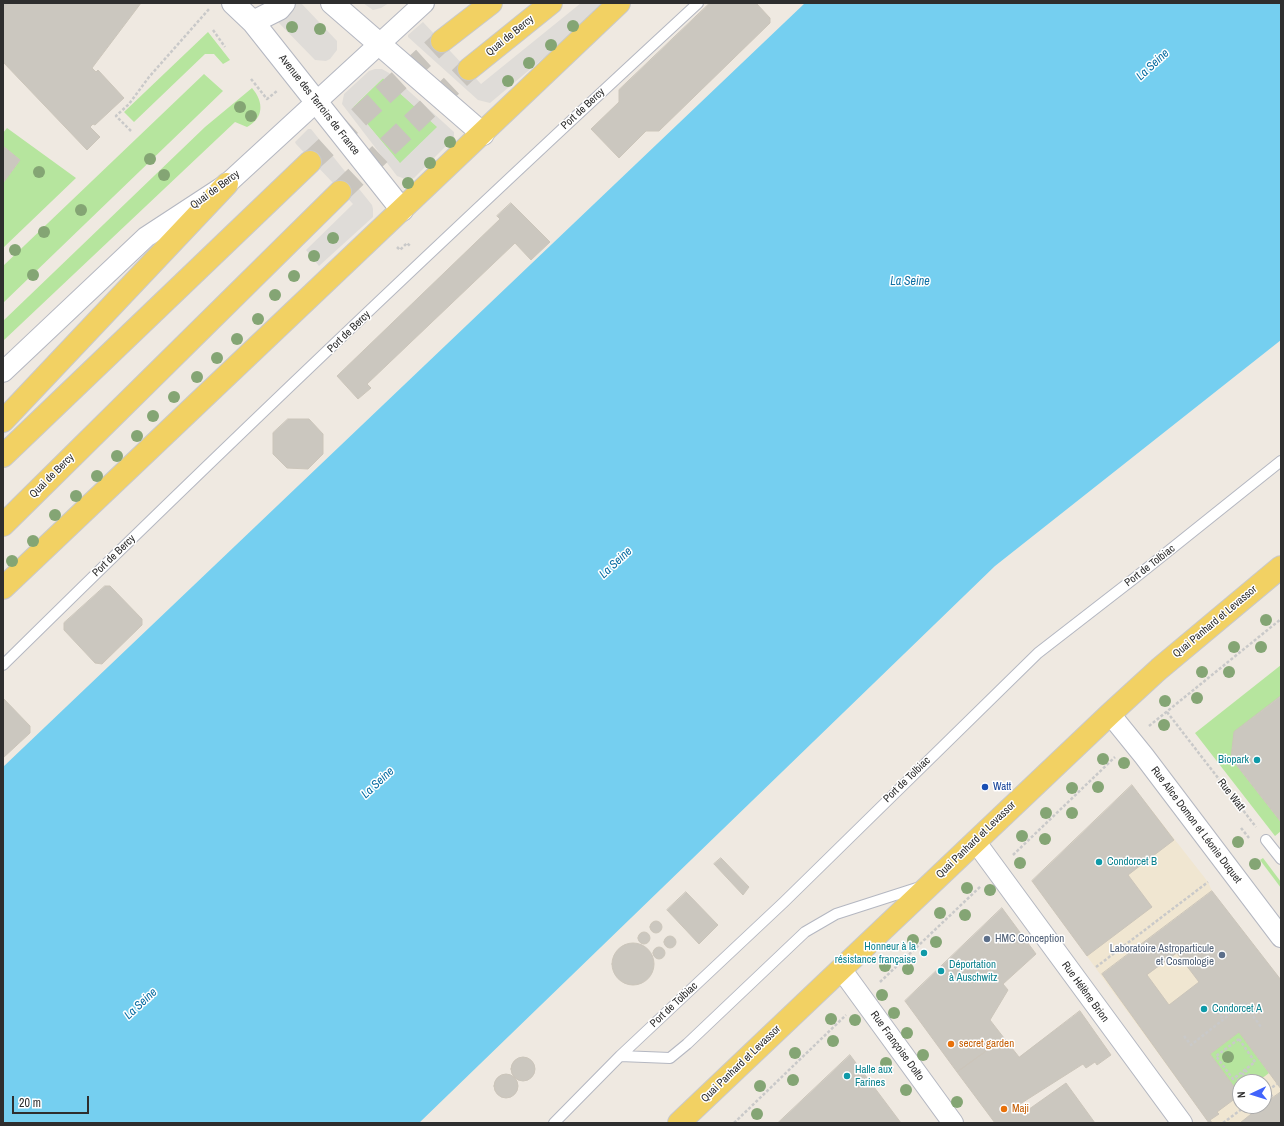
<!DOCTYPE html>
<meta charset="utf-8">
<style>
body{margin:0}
#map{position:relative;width:1284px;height:1126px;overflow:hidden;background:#efe9e1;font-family:"Archivo Narrow",sans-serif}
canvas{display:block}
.frame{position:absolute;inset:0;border:4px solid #2e2e2e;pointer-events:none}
.north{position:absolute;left:1232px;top:1074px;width:40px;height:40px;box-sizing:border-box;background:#fff;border:1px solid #ababab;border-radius:50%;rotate:266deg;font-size:11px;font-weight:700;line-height:16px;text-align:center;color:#2e2e2e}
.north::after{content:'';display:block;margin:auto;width:14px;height:18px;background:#4264fb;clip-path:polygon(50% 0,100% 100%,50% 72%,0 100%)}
.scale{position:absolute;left:12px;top:1096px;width:77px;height:18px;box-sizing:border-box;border:2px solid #2e2e2e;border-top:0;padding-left:5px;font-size:12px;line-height:14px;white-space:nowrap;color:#2e2e2e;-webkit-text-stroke:3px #fff;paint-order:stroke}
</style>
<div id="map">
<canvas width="1284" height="1126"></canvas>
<div class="frame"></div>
<div class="north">N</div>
<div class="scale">20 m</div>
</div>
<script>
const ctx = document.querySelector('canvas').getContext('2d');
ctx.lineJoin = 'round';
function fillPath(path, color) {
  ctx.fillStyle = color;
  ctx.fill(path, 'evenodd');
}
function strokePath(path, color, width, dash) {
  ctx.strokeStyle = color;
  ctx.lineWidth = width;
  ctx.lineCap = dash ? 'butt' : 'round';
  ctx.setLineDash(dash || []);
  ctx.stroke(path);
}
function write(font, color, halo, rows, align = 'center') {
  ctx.font = font + ' "Archivo Narrow",sans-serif';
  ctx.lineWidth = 3;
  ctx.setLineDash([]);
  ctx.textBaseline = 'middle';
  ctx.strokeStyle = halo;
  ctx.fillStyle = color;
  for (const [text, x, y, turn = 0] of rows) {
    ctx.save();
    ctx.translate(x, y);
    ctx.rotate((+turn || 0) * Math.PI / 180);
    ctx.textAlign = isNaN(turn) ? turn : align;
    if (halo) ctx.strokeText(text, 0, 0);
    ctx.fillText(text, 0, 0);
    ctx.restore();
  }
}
fillPath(new Path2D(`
 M 1132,785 L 1208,882 L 1212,891 L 1281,980 L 1281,1123 L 1209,1123 L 1032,881 ZM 1240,1082 L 1264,1082 L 1264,1106 L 1240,1106 Z`), '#f0e6d1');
fillPath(new Path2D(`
 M 208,32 L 230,60 L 223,64 L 214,54 L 205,54 L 134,122 L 124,112 Z
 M 204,74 L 223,91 L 3,303 L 3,266 Z
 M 383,78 L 438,127 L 400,164 L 353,107 Z
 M 252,88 C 264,102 264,118 247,127 L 235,122 L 3,341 L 3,321 L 205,127 Z
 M 7,128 L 76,178 L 3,248 L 3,183 L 20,160 L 3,146 L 3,133 Z
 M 1281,665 L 1281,696 L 1235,732 L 1231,758 L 1281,822 L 1281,831 L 1275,836 L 1195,733 Z
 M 1263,858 L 1281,882 L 1281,888 L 1260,860 Z
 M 1239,1032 L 1269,1073 L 1257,1082 L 1240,1082 L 1240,1095 L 1210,1054 Z`), '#b6e59e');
fillPath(new Path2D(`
 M 293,3 L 301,3 L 337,41 L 337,50 L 330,59 L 326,61 L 315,60 L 277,21 Z
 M 363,3 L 389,3 L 381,8 L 373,10 Z
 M 581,3 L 609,3 L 490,103 L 478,100 L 408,37 L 408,35 L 423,22 L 481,84 Z
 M 375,69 L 382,69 L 389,73 L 454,132 L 454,138 L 414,178 L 408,180 L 397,176 L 342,104 L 344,94 L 369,71 ZM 383,78 L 437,127 L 400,163 L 353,107 Z
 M 308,129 L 311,129 L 372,205 L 373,209 L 373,217 L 319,266 L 306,250 L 353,204 L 296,144 L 295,142 Z`), '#dfdcd8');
fillPath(new Path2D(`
 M 805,3 L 1281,3 L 1281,340 L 995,566 L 419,1123 L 3,1123 L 3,767 Z`), '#75cff0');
const building = new Path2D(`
 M 3,3 L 141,3 L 92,68 L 96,72 L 98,70 L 124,98 L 95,125 L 93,124 L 90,127 L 100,137 L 87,150 L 3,62 Z
 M 710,3 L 756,3 L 770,18 L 770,23 L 659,131 L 646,131 L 619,158 L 591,129 L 619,102 L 619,90 Z
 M 3,146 L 20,160 L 3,183 Z
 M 511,203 L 550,242 L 531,260 L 515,243 L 367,384 L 371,388 L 358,399 L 337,376 L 500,219 L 497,216 Z
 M 288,419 L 309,419 L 323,434 L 323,454 L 308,469 L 287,468 L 273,454 L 273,433 Z
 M 105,586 L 110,586 L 142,619 L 142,625 L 102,664 L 95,663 L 64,630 L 64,623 Z
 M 1281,696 L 1281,822 L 1231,758 L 1234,732 Z
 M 3,698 L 30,726 L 30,733 L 3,758 Z
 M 1132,785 L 1174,840 L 1128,875 L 1152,907 L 1087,956 L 1032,881 Z
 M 721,858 L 749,887 L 743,895 L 714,864 Z
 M 1212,891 L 1281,980 L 1281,1089 L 1239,1032 L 1210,1054 L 1240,1095 L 1217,1112 L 1219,1114 L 1210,1120 L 1212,1123 L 1209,1123 L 1102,974 ZM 1177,953 L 1199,982 L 1169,1005 L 1147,975 Z
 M 686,892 L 718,925 L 699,944 L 667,910 Z
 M 1002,908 L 1036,954 L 1003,984 L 1008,990 L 990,1020 L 1004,1038 L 957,1072 L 905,1001 Z
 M650 927a6 6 0 1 1 12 0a6 6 0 1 1-12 0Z
 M638 938a6 6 0 1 1 12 0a6 6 0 1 1-12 0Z
 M664 942a6 6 0 1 1 12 0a6 6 0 1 1-12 0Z
 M612 964a21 21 0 1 1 42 0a21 21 0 1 1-42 0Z
 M653 953a6 6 0 1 1 12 0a6 6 0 1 1-12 0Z
 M 1080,1011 L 1111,1055 L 1097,1065 L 1095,1062 L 1086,1068 L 1083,1064 L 1020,1104 L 1025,1112 L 1066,1083 L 1095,1123 L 995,1123 L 957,1072 L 1004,1038 L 1019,1057 Z
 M 850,1055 L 901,1123 L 778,1123 Z
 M511 1069a12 12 0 1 1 24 0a12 12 0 1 1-24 0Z
 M494 1086a12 12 0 1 1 24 0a12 12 0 1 1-24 0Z
 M 1281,1092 L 1281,1123 L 1240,1123 L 1261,1106 L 1264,1106 L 1264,1104 Z`);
fillPath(building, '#cbc7bf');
strokePath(building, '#cbc5ba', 1);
strokePath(new Path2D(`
 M 310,162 L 442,41
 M 340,192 L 469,69`), '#c8c4bd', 22, [22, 11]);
const service = new Path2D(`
 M 3,665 C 231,440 463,220 698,3
 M 1266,840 L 1281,859
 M 620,1056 L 670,1058 L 687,1044 L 805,932 L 836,914 L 920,887
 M 554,1123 L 620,1056 L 784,902 L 1038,653 L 1136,577 L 1281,461`);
const minor = new Path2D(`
 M 3,372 L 146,237 L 227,184 L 424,3
 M 1110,714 L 1144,756 L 1281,937
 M 975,841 L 1182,1123
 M 841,969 L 953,1123`);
const tertiary = new Path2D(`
 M 233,3 L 253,22 L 402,210
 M 332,3 L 483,134
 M 253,22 L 279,9 L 284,3`);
const primary = new Path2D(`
 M 442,41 L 491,3
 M 469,69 L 551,3
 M 3,421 L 227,184
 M 3,456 L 310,162
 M 3,525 L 340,192
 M 3,588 L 619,3
 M 679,1123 L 1110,714 L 1159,669 L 1281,567`);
strokePath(service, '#b4b7c1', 12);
strokePath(minor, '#b4b7c1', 22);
strokePath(tertiary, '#b4b7c1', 24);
strokePath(primary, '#c9c9c9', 24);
strokePath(new Path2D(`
 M 213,30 L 225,47
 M 251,79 L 267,99 L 277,91
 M 131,131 L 116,116 L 129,104 L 149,77 L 210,8
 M 397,247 L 400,250 L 407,243 L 411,247
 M 1167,712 L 1256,827
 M 1149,726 L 1281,619
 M 1241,828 L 1249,838
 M 1013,855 L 1115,757
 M 1096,967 L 1208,882
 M 880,982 L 981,886
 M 1218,1011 L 1223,1019
 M 1184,1036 L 1191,1045 L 1244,1003 L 1261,1027
 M 1239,1039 L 1255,1062 L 1233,1079 L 1216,1056 Z
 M 1245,1070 L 1255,1082
 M 1242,1073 L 1250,1082
 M 1240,1086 L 1238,1080 L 1244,1077 L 1246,1080 L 1245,1082
 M 1268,1090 L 1273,1098
 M 1264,1093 L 1277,1084
 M 734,1123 L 846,1015
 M 1223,1123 L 1246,1106`), '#c9c9c9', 2.5, [3, 2]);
strokePath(service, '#fff', 10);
strokePath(minor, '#fff', 20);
strokePath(tertiary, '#fff', 22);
strokePath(primary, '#f2d163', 22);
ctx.fillStyle = '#84a574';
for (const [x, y] of [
 [573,26],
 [292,27],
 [320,29],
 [551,45],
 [529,63],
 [508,81],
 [240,107],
 [251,116],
 [450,142],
 [150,159],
 [430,163],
 [39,172],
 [164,175],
 [408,183],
 [81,210],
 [44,232],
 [333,238],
 [15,250],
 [314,256],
 [33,275],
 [294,276],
 [275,295],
 [258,319],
 [237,339],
 [217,358],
 [197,377],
 [174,397],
 [153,416],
 [137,436],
 [117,456],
 [97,476],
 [76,496],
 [55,515],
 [33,541],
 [12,561],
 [1266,620],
 [1234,647],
 [1261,647],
 [1202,672],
 [1229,672],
 [1197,698],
 [1165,701],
 [1164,725],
 [1103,759],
 [1124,763],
 [1098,787],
 [1072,788],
 [1046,813],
 [1072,813],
 [1022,836],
 [1045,839],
 [1238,842],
 [1020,863],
 [1255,864],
 [967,888],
 [990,890],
 [940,913],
 [965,915],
 [913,940],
 [936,942],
 [885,966],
 [908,969],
 [882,995],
 [894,1013],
 [831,1019],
 [855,1020],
 [907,1033],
 [833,1041],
 [795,1053],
 [923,1055],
 [1228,1057],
 [886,1063],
 [793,1080],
 [760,1086],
 [906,1090],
 [957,1102],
 [757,1114]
]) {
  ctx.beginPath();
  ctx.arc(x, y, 6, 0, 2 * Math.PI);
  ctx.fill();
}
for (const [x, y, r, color] of [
 [1257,760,4,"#0f9aa8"],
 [985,787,4,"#1a4fb4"],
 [1099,862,4,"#0f9aa8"],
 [987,939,4,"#5c6f8a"],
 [924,953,4,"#0f9aa8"],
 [1222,955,4,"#5c6f8a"],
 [941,971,4,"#0f9aa8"],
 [1204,1009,4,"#0f9aa8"],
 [951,1044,4,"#e8710a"],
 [847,1076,4,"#0f9aa8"],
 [1004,1109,4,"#e8710a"]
]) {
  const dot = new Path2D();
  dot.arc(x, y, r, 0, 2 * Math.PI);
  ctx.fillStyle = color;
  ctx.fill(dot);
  strokePath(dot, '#fff', 1.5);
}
write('11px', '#2e2e2e', '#fff', [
 ["Quai de Bercy",510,36,-39],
 ["Avenue des Terroirs de France",319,105,52],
 ["Port de Bercy",583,109,-43],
 ["Quai de Bercy",215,190,-36],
 ["Port de Bercy",349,332,-44],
 ["Quai de Bercy",52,476,-45],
 ["Port de Bercy",114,556,-44],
 ["Port de Tolbiac",1150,566,-38],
 ["Quai Panhard et Levassor",1215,622,-40],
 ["Port de Tolbiac",907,780,-44],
 ["Rue Watt",1231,795,52],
 ["Rue Alice Domon et Léonie Duquet",1196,825,53],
 ["Quai Panhard et Levassor",976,840,-44],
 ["Rue Hélène Brion",1085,992,54],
 ["Port de Tolbiac",674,1005,-43],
 ["Rue Françoise Dolto",897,1046,54],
 ["Quai Panhard et Levassor",741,1064,-44]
]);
write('11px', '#0d838f', '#fff', [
 ["Biopark",1249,760,"right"],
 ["Condorcet B",1107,862],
 ["Honneur à la",916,947,"right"],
 ["résistance française",916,960,"right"],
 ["Déportation",949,965],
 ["à Auschwitz",949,978],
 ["Condorcet A",1212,1009],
 ["Halle aux",855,1070],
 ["Farines",855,1083]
], 'left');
write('11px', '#164399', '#fff', [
 ["Watt",993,787]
], 'left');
write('11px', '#4e5e75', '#fff', [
 ["HMC Conception",995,939],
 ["Laboratoire Astroparticule",1214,949,"right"],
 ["et Cosmologie",1214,962,"right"]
], 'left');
write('11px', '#c56008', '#fff', [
 ["secret garden",959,1044],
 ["Maji",1012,1109]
], 'left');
write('italic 12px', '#0d6fa3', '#fff', [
 ["La Seine",1153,65,-43],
 ["La Seine",910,282],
 ["La Seine",616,563,-43],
 ["La Seine",378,783,-43],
 ["La Seine",141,1004,-43]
]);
</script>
